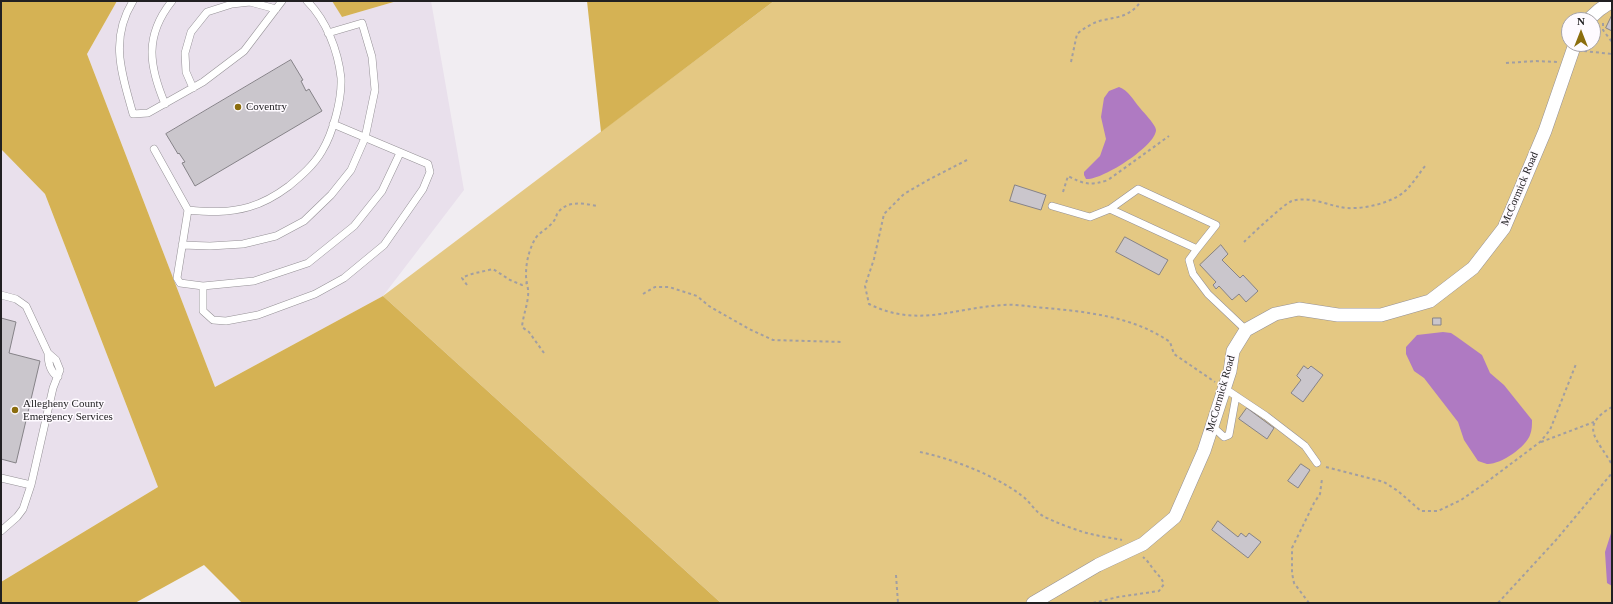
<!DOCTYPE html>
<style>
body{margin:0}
#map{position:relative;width:1613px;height:604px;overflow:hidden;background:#f1edf2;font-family:Georgia,serif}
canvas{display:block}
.frame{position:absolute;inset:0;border:2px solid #212022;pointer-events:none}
.north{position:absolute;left:1561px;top:12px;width:40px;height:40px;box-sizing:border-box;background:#fefaff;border:1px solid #a6a3a7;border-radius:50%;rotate:0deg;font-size:11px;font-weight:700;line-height:16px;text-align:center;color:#212022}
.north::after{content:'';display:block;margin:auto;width:14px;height:18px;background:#8b6d0e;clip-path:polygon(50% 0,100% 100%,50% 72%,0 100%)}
</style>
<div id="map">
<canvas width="1613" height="604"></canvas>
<div class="frame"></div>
<div class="north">N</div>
</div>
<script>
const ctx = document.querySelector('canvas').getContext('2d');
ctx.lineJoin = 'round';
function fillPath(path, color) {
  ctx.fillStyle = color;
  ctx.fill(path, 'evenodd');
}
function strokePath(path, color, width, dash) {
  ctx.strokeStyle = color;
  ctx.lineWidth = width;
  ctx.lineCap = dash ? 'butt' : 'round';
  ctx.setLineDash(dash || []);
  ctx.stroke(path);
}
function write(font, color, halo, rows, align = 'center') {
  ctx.font = font + ' Georgia,serif';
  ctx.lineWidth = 3;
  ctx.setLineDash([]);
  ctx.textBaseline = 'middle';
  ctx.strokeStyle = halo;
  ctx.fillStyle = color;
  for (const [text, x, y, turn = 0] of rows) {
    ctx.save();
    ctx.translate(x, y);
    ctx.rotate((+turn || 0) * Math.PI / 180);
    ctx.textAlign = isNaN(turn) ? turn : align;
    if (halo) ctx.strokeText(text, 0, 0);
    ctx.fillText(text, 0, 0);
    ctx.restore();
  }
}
fillPath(new Path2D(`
 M 117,1 L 332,1 L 342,17 L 397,1 L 431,1 L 464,190 L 383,296 L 215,387 L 87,54 Z
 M 1,149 L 45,194 L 158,487 L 1,582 Z`), '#e9e0ec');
fillPath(new Path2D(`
 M 774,1 L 1612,1 L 1612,603 L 721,603 L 383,296 ZM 1569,20 L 1593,20 L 1593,44 L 1569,44 Z`), '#e4c883');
fillPath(new Path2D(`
 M 1,1 L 117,1 L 87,54 L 215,387 L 383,296 L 721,603 L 242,603 L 204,565 L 135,603 L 1,603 L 1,582 L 158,487 L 45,194 L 1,149 Z
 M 332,1 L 397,1 L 342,17 Z
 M 587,1 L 774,1 L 601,132 Z`), '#d5b254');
fillPath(new Path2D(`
 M 1119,87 C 1128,90 1134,101 1140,108 C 1144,113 1156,125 1156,130 C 1156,146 1101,181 1086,179 L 1084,175 L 1084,172 L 1100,156 L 1106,139 L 1101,117 L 1104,98 L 1109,91 Z
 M 1443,332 L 1451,333 L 1457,337 L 1482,355 L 1490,373 L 1504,385 L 1532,420 C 1532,425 1532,430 1530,435 C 1526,447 1500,465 1487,464 C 1484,463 1481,462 1478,461 L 1464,440 L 1458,422 L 1424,378 L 1414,371 L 1406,354 L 1406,347 L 1417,335 Z
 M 1612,530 L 1612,586 L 1607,583 L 1605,552 Z`), '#af7ac2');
const building = new Path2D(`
 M 1612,15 L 1612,31 L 1606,28 Z
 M 291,60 L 303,80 L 301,81 L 306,91 L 309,89 L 322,111 L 195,186 L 182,163 L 185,162 L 179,153 L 178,154 L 166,134 Z
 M 1015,185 L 1046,195 L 1041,210 L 1010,201 Z
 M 1125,237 L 1168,260 L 1159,275 L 1116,252 Z
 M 1221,245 L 1228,254 L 1222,260 L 1240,278 L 1243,275 L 1258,291 L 1246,302 L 1239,294 L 1232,300 L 1219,286 L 1216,289 L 1213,285 L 1216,282 L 1200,265 Z
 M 1,318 L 16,322 L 9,353 L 40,361 L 16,463 L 1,459 Z
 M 1433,318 L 1441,318 L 1441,325 L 1433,325 Z
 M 1304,366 L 1308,369 L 1311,366 L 1323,375 L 1303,402 L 1291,393 L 1301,380 L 1297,376 Z
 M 1247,408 L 1274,428 L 1267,439 L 1239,419 Z
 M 1301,464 L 1310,470 L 1298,488 L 1288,481 Z
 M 1218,521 L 1238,537 L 1241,533 L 1246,537 L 1249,533 L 1261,542 L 1248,558 L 1212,530 Z`);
fillPath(building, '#cac6cc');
strokePath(building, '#868388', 1);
const service = new Path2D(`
 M 133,1 C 109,40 122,74 133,114 L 148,113 L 203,82 L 244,51 L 282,1
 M 193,88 L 186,72 L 185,53 L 191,32 L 207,12 L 232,4 L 250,2 L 276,9
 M 165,104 C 149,66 144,36 172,1
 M 154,149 L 188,210 C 209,212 228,213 249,207 C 263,203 277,195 289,186 C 301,176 314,165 322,151 C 333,133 342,99 341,78 C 338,50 326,20 307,1
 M 1052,206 L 1090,217 L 1110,209 L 1197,249 L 1189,260 L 1193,274 L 1208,294 L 1246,330
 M 1110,209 L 1138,189 L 1216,225 L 1197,249
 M 188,210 L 177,278 L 180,283 L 203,286 L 203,311 L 213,320 L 226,321 L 258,315 L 315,294 L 344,278 L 384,245 L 423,189 L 430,172 L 428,164 L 333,124
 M 182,245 L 210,246 L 243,244 L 276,236 L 304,221 L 331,195 L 351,170 L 365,138 L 375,90 L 372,57 L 362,23 L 328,33
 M 203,286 L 254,281 L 308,263 L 354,226 L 382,191 L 400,153
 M 1,295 L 16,299 L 26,306 L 48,353 C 48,363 50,372 58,377
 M 1224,388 L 1266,416 L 1305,446 L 1317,463
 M 1212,426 L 1224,437 L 1229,435 L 1236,396
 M 1,478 L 31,485
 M 1,531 L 17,517 L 23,509 L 31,485 L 53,388 L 60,370 L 56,360 L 48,353`);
const minor = new Path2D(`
 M 1588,20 L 1599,10 L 1612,1
 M 1033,603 L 1098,565 L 1143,544 L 1175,517 L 1204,451 L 1230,371 L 1233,351 L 1246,330 L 1275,314 L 1299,309 L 1338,315 L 1381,315 L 1430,301 L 1473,268 L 1504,228 L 1545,131 L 1575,44`);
strokePath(service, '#959196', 8);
strokePath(minor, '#959196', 14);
strokePath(new Path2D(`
 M 1603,23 L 1603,30 L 1612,42
 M 1584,51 L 1612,54
 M 1071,62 L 1077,34 C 1084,28 1094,22 1103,20 C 1119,17 1131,16 1141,1
 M 1506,63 L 1536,61 L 1557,62
 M 967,160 L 930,179 L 904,194 L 884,214 L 874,259 L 865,286 L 869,304 C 917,328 954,308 1003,305 C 1017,304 1031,307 1046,308 C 1089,312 1134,317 1170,342 L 1174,354 L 1215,382
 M 1063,192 L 1068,176 C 1083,184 1091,186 1108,180 L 1169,136
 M 1244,242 C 1251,235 1285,203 1292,201 C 1308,196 1325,204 1340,207 C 1357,211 1390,204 1404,192 C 1412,185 1418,175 1425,166
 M 467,285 L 462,278 C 471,273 482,272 493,269 L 510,280 L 522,285 L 527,283
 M 643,294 L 655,287 L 669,287 L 697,296 L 709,306 L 749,329 L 773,340 L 842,342
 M 544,353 L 529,332 L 522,327 C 523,316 527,307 528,296 C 529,289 526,282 526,275 C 526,262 529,250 535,239 C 539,232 548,229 553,222 C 555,220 556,217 557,214 C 566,200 583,203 597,206
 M 1612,407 C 1577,427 1599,440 1612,465
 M 1541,442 L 1594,422
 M 920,452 C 953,459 994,475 1021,495 C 1030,501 1034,511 1043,516 C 1054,522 1083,533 1095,535 C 1104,537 1113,538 1122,540
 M 1326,467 L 1384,482 L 1398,491 L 1421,511 L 1438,511 L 1461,500 L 1484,484 L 1540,442 L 1550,430 L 1576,364
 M 896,575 L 898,603
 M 1093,603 L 1118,597 L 1159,591 L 1164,584 C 1161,577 1158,575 1154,570 C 1150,565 1148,561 1143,557
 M 1309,603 L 1294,583 L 1292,573 L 1292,548 L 1314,503 L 1320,494 L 1322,479
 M 1498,603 L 1556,540 L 1612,473`), '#a19ea2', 2, [3, 3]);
strokePath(service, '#fff', 7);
strokePath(minor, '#fff', 13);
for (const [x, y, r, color] of [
 [238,107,4,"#8b6d0e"],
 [15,410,4,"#8b6d0e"]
]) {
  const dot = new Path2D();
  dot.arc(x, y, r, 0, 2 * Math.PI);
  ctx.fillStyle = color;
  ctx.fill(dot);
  strokePath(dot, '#fefaff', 1.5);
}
write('11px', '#212022', '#fefaff', [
 ["Coventry",246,107],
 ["Allegheny County",23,404],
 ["Emergency Services",23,417]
], 'left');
write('11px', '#212022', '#fefaff', [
 ["McCormick Road",1520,189,-67],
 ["McCormick Road",1221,394,-74]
]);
</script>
